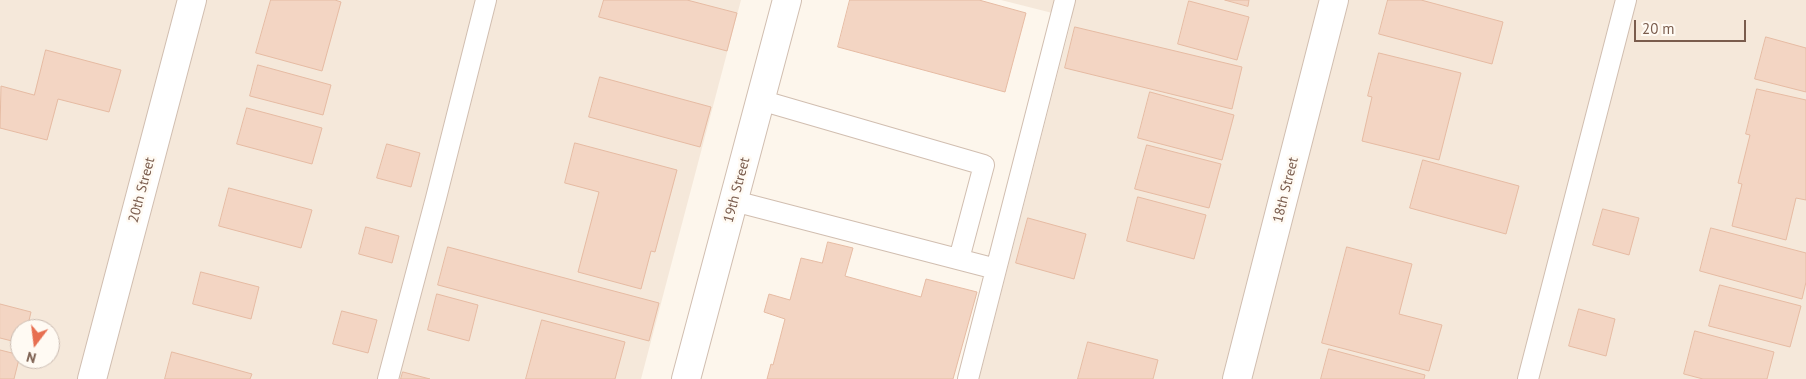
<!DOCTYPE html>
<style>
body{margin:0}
#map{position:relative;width:1806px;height:379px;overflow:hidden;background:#fdf6ec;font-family:"PT Sans",sans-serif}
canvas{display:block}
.north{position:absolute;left:10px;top:319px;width:50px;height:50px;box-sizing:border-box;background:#fffaf3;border:1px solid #cabbb1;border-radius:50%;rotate:195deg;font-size:14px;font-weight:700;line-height:20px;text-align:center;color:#7a5c4d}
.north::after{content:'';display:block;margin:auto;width:18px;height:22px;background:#e76f51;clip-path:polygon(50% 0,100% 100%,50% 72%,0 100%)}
.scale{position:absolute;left:1634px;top:20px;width:112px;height:22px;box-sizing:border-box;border:2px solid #7a5c4d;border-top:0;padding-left:6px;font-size:15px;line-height:18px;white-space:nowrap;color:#7a5c4d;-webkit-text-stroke:4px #fffaf3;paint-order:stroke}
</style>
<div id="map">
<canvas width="1806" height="379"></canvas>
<div class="north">N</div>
<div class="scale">20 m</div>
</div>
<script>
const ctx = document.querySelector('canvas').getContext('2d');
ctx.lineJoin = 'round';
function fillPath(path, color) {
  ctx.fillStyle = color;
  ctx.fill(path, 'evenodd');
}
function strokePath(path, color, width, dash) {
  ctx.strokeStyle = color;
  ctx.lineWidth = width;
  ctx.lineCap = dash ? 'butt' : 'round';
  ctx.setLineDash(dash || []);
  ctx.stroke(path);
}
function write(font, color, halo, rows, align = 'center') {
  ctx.font = font + ' "PT Sans",sans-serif';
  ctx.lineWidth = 5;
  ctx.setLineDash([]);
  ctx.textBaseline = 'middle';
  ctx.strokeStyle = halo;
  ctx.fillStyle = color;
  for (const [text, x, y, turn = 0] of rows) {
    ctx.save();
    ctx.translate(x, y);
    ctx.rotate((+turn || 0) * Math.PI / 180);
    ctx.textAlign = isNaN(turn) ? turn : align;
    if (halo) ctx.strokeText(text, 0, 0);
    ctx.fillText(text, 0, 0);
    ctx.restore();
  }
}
fillPath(new Path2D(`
 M 0,0 L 741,0 L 641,379 L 0,379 ZM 20,329 L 50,329 L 50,359 L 20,359 Z
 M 1001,0 L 1806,0 L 1806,379 L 979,379 L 1072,18 Z`), '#f5e8da');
const building = new Path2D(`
 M 271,0 L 335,0 L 341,2 L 322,71 L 256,53 Z
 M 604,0 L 687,0 L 737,13 L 727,51 L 599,17 Z
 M 850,0 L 979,0 L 1026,13 L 1005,92 L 838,47 Z
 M 1225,0 L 1249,0 L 1248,6 Z
 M 1388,0 L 1421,0 L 1503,22 L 1492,64 L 1379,34 Z
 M 1189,1 L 1249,17 L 1237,60 L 1178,44 Z
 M 1075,27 L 1242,67 L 1232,109 L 1065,68 Z
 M 1766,37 L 1806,48 L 1806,92 L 1755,79 Z
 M 46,50 L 121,70 L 109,112 L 58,99 L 47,140 L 0,128 L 1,86 L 34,95 Z
 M 1379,53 L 1461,73 L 1439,160 L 1362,141 L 1372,97 L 1368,96 Z
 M 258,65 L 331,85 L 323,115 L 250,96 Z
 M 600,77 L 711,107 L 700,147 L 589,117 Z
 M 1757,89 L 1806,100 L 1806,200 L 1796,198 L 1786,240 L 1732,226 L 1742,184 L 1738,183 L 1750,135 L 1746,134 Z
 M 1150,92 L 1234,115 L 1222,160 L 1138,138 Z
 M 247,108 L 322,128 L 312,164 L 237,144 Z
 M 575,143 L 677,170 L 655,252 L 651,251 L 641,289 L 578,272 L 599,192 L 565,183 Z
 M 387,144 L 420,153 L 411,187 L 377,178 Z
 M 1147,145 L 1221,164 L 1209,208 L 1135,189 Z
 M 1423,160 L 1519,186 L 1506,234 L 1410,208 Z
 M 229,188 L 312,210 L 301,248 L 219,226 Z
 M 1138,197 L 1206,215 L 1194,259 L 1127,241 Z
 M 1603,209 L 1639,218 L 1629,255 L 1593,245 Z
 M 1028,218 L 1086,234 L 1074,279 L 1016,263 Z
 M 366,227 L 399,236 L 392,263 L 359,254 Z
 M 1711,228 L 1806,253 L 1806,282 L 1802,299 L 1700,271 Z
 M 828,242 L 853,248 L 845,276 L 921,297 L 926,279 L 977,292 L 953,379 L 767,379 L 771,364 L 773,365 L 785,319 L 764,312 L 769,294 L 790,300 L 801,258 L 822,263 Z
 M 448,247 L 659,303 L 649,341 L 438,285 Z
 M 1347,247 L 1412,264 L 1399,314 L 1442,325 L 1429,371 L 1322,343 Z
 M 201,272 L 259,287 L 251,319 L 193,304 Z
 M 1720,285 L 1801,306 L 1790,347 L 1709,326 Z
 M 437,294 L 478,305 L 469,341 L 428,330 Z
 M 0,304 L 31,312 L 27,329 L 20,329 L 20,343 L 0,338 Z
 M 1579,309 L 1615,319 L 1606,356 L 1569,346 Z
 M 342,311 L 377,320 L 368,353 L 333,344 Z
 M 542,320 L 625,342 L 615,379 L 526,379 Z
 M 1695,331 L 1774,352 L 1767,379 L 1703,379 L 1684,374 Z
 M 1088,342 L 1158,360 L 1153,379 L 1078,379 Z
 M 1329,349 L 1425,375 L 1424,379 L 1321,379 Z
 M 0,350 L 20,355 L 14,379 L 0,379 Z
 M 172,352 L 252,374 L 250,379 L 165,379 Z
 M 403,372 L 430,379 L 401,379 Z`);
fillPath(building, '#f3d5c3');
strokePath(building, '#e6bba3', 1);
const lane = new Path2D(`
 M 760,100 L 984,165 L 959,259
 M 734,201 L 996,269
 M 388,379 L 436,198 L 486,0
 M 968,379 L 1065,0
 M 1528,379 L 1626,0`);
const street = new Path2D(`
 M 92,379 L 192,0
 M 686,379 L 787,0
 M 1237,379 L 1334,0`);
strokePath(lane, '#d1beb0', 22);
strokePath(street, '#d1beb0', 30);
strokePath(lane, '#fff', 20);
strokePath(street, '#fff', 28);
write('14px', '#7a5c4d', '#fffaf3', [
 ["20th Street",142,190,-75],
 ["19th Street",737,190,-75],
 ["18th Street",1286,190,-76]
]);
</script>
